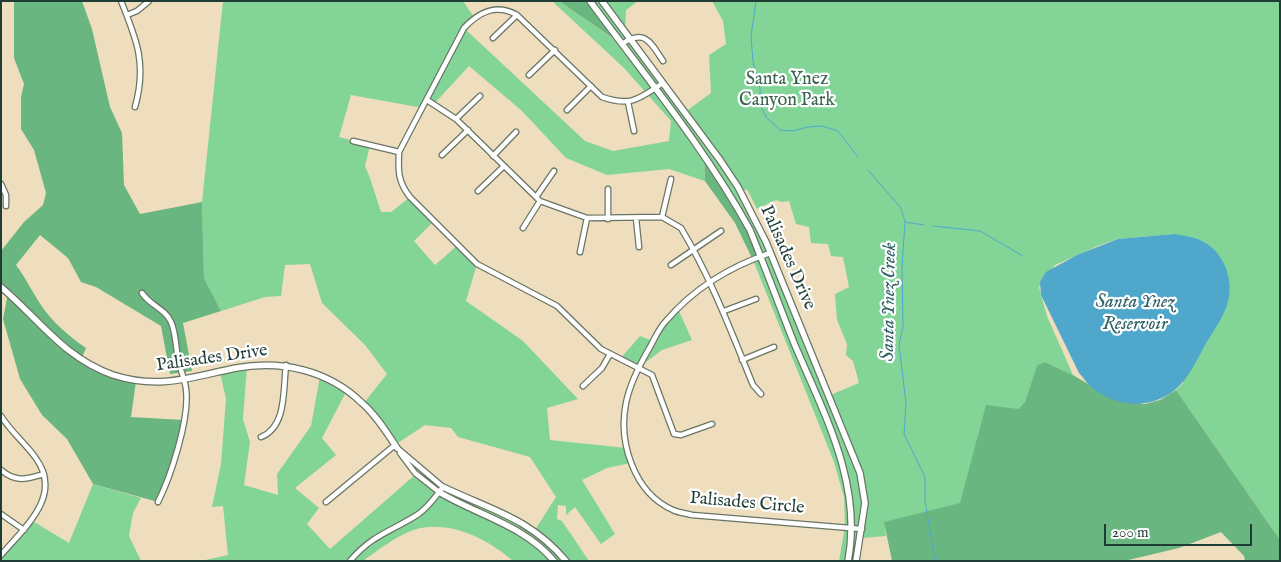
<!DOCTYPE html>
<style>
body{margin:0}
#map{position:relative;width:1281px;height:562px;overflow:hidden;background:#efdebd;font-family:"IM FELL English",serif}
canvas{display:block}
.frame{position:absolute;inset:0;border:2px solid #1f3d34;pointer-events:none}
.scale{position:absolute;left:1104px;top:524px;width:148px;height:22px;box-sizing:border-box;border:2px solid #1f3d34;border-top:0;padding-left:6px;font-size:15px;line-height:18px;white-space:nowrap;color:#1f3d34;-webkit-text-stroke:4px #fff;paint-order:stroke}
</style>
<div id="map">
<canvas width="1281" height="562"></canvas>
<div class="frame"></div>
<div class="scale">200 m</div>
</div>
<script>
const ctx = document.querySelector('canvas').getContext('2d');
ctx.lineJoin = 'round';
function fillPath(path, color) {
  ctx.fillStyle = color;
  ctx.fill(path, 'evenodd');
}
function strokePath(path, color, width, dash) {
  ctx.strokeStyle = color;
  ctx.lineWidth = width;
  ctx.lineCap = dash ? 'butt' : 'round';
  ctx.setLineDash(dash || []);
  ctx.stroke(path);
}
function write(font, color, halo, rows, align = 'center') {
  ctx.font = font + ' "IM FELL English",serif';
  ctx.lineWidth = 4.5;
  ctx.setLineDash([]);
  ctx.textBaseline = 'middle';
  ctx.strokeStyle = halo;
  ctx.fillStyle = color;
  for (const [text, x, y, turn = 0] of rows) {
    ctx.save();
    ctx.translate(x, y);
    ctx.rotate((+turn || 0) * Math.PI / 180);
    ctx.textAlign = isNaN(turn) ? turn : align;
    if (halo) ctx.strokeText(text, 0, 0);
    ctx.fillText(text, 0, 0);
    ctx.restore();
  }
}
fillPath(new Path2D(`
 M 223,1 L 463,1 L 474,17 L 464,28 L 585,141 L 613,151 L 669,141 L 671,121 L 624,68 L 552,1 L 559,1 L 622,45 L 590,1 L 638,1 L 626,10 L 625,32 L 685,112 L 711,93 L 709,55 L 726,44 L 723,21 L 712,1 L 1280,1 L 1280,540 L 1176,390 L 1183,383 L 1174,234 L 1118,239 L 1100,245 L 1055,265 L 1039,287 L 1047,316 L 1073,375 L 1045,362 L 1037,365 L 1025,402 L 1018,409 L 1157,480 L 885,525 L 886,536 L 862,538 L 858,561 L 839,561 L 845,526 L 844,497 L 834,462 L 753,260 L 704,155 L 705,181 L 669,169 L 607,175 L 566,158 L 522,111 L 469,66 L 434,104 L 427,100 L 423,108 L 351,95 L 339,137 L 370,145 L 365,166 L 370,178 L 381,212 L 391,212 L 410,197 L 434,221 L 414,241 L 435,265 L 458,245 L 477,264 L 466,301 L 523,341 L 578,399 L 547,408 L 550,440 L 626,448 L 630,463 L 607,468 L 582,480 L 615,534 L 601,544 L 575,507 L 566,515 L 566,506 L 558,505 L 557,519 L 562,521 L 589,561 L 513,561 C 489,540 454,522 421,528 C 403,531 378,550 363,561 L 201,561 L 228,555 L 223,506 L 212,507 L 221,464 L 226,399 L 220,372 L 247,367 L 243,419 L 250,442 L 244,485 L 278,495 L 277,474 L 311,426 L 320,376 L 347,390 L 322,438 L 336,455 L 295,488 L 319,508 L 307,524 L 330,549 L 416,474 L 439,492 L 443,487 L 535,530 L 556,497 L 530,457 L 458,437 L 451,428 L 425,425 L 395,445 L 363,404 L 387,374 L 365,345 L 322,303 L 310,264 L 285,265 L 281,296 L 265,297 L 221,311 L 204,278 L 202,202 ZM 747,189 L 757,209 L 776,200 L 782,202 L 789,201 L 796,224 L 809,227 L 811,243 L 828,244 L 831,256 L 843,257 L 849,287 L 835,294 L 837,320 L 847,344 L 846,355 L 853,361 L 859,383 L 828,396 L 766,242 L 741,193 Z
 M 678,309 L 692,340 L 662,350 L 638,368 L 620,359 L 640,336 L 653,341 L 665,322 Z
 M 93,484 L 141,498 L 133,513 L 129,536 L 141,561 L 1,561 L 1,555 L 31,520 L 69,543 Z`), '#82d597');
fillPath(new Path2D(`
 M 14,1 L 82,1 L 92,29 L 110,107 L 122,133 L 124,185 L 140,214 L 202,202 L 204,278 L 221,311 L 183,323 L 192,371 L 170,374 L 161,326 L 96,287 L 81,282 L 68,258 L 40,235 L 16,265 C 26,278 32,292 41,305 C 52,322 70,337 86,348 L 81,360 L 136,381 L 131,417 L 184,420 L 170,478 L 158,502 L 93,484 L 67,439 L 42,415 L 20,379 L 3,319 L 8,293 L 1,287 L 1,251 L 24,222 L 43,205 L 46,193 L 34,150 L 21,129 L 21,97 L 24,84 L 14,58 Z
 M 559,1 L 590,1 L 624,46 Z
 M 704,154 L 720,177 L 760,256 L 753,260 L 735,223 L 705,181 Z
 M 1045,362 L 1073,375 L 1113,399 L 1145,404 L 1160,400 L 1176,390 L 1280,540 L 1280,561 L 1245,561 L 1244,556 L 1221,532 L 1179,548 L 1124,561 L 892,561 L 884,522 L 960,503 L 986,405 L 1018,409 L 1025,402 L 1037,365 Z`), '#69b680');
fillPath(new Path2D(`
 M 1174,234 C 1186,236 1197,237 1207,244 C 1227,257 1235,286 1226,308 C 1221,321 1212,333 1205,345 C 1198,358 1191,373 1181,384 C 1157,411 1114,409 1089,385 C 1085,381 1083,377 1079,373 L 1041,295 L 1040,282 L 1046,272 L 1077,255 L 1118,239 Z`), '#4fa8cc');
strokePath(new Path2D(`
 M 756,1 L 751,36 L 753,62 L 760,88 L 761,107 L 766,117 L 780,130 L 793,131 L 808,127 L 822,126 L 838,131 L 858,157
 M 868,170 L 901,208 L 905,222 L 902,267 L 903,326 L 899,345 L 906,403 L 904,434 L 925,477 L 925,501 L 935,561
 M 905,222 L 924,225
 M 933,226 L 980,231 L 1023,256`), '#4fa8cc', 1);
const street = new Path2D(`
 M 121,1 C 137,40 147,65 135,107
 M 127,15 L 137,11 L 149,1
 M 493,38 L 517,15
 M 622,44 C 645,28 651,43 663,61
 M 529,75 L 555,50
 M 663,83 C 639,99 631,107 602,97 L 517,15 C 496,3 479,12 464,28 L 399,152 C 398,171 398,182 410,197 L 477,264 L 557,306 L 601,349 L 652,375 L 674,434 L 681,435 L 712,424
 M 427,100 L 456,119 L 540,201 L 587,218 L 662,217 L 681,228 C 711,278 731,331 753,385 L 761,394
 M 628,102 L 634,131
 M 567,110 L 591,86
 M 456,119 L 480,96
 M 353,141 L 399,152
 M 442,155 L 468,130
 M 493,156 L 516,132
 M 1,184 L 6,195 L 6,206
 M 478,191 L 503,167
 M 536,197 L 554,171
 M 662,217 L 671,179
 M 636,218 L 639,247
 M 608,219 L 608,189
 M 523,228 L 540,201
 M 580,252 L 587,218
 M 770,253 C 729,267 694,288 666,321 C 659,328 655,338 650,347 C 640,364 630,383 626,403 C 618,442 634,493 673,510 C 679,513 686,513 692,515 L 862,529
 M 671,265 L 721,231
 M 142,293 C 149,305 166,309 171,322 C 176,333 176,348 178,360 C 180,369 185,379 186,389 C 190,418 171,476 158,502
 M 724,311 L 756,299
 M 742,360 L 774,347
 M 583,386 L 602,368 L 610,354
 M 1,416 C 11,432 25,443 35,457 C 64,495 25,527 1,555
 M 261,437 C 287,427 283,389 286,365
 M 400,453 L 415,473 L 439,492
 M 1,470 C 16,483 27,479 44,474
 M 326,502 L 395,445
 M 1,514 L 24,530
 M 350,561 C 372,535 390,532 417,515 C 428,508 435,497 443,487 L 397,448`);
const secondary = new Path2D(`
 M 590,1 C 645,76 705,148 750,230 C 765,267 779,305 794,343 C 823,412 863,483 848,561
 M 602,1 L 720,160 L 738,187 L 766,242 L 860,473 L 865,503 L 856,561
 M 1,287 C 39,319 64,358 113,375 C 160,390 191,377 236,368 C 282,360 328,370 362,403 C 376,415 387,433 397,448
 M 443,487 C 491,510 530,518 566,561
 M 439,492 C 477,515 524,525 554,561`);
strokePath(street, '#687564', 7);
strokePath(secondary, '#687564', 8);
strokePath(street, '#fff', 4.5);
strokePath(secondary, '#fff', 5.5);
write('18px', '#38634d', '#fff', [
 ["Santa Ynez",787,80],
 ["Canyon Park",787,101]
]);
write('18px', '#1f3d34', '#fff', [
 ["Palisades Drive",787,258,66],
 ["Palisades Drive",212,359,-8],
 ["Palisades Circle",747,504,5]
]);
write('italic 19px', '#306269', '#fff', [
 ["Santa Ynez Creek",890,302,-89],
 ["Santa Ynez",1135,303],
 ["Reservoir",1135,325]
]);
</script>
